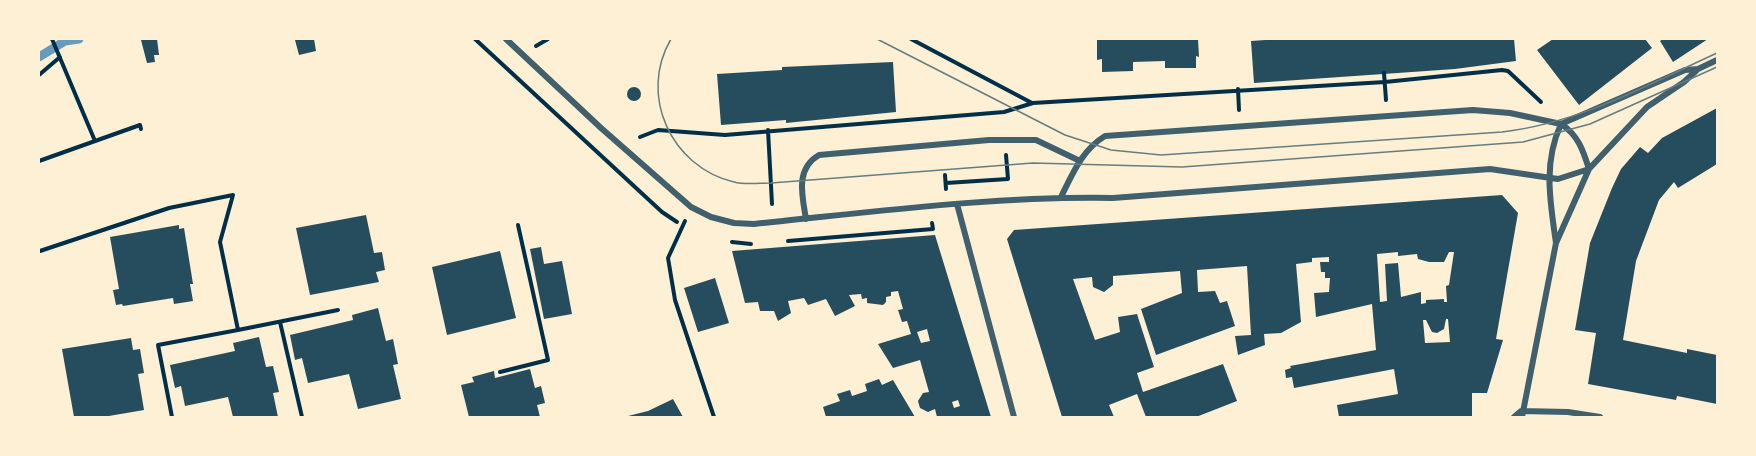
<!DOCTYPE html>
<style>
body{margin:0}
#map{position:relative;width:1756px;height:456px;overflow:hidden;background:#fdf0d5;font-family:"Varela Round",sans-serif}
canvas{display:block}
.frame{position:absolute;inset:0;border:40px solid #fdf0d5;pointer-events:none}
</style>
<div id="map">
<canvas width="1756" height="456"></canvas>
<div class="frame"></div>
</div>
<script>
const ctx = document.querySelector('canvas').getContext('2d');
ctx.lineJoin = 'round';
function strokePath(path, color, width, dash) {
  ctx.strokeStyle = color;
  ctx.lineWidth = width;
  ctx.lineCap = dash ? 'butt' : 'round';
  ctx.setLineDash(dash || []);
  ctx.stroke(path);
}
function fillPath(path, color) {
  ctx.fillStyle = color;
  ctx.fill(path, 'evenodd');
}
strokePath(new Path2D(`
 M 39,57 L 65,41 L 79,39`), '#669bbc', 9);
fillPath(new Path2D(`
 M 157,39 L 159,55 L 154,55 L 155,62 L 147,63 L 141,40 Z
 M 314,39 L 316,51 L 299,55 L 295,40 Z
 M 1097,39 L 1198,39 L 1199,57 L 1196,56 L 1196,68 L 1165,68 L 1165,61 L 1133,62 L 1133,71 L 1102,72 L 1102,59 L 1097,60 Z
 M 1280,39 L 1514,39 L 1516,61 L 1455,69 L 1254,83 L 1251,41 Z
 M 1553,39 L 1645,39 L 1652,48 L 1579,105 L 1537,50 Z
 M 1663,39 L 1708,39 L 1673,62 L 1660,41 Z
 M 893,62 L 896,112 L 786,123 L 786,120 L 721,125 L 717,74 L 782,70 L 782,67 Z
 M627 94a7 7 0 1 1 14 0a7 7 0 1 1-14 0Z
 M 1717,108 L 1717,164 L 1678,188 L 1674,182 L 1659,200 L 1636,261 L 1623,340 L 1687,353 L 1687,349 L 1717,355 L 1717,404 L 1677,396 L 1676,400 L 1588,384 L 1596,333 L 1575,330 L 1590,243 L 1612,188 L 1621,169 L 1640,147 L 1648,153 L 1662,138 Z
 M 1502,195 L 1518,213 L 1496,339 L 1503,340 L 1487,393 L 1472,393 L 1472,417 L 1339,417 L 1337,405 L 1398,394 L 1394,369 L 1294,388 L 1292,377 L 1286,378 L 1285,370 L 1291,368 L 1290,366 L 1376,350 L 1372,304 L 1316,317 L 1314,293 L 1329,292 L 1330,278 L 1325,278 L 1325,272 L 1321,272 L 1320,262 L 1329,262 L 1329,257 L 1312,258 L 1312,262 L 1296,264 L 1301,322 L 1281,333 L 1264,334 L 1265,345 L 1238,355 L 1235,336 L 1251,335 L 1247,266 L 1197,270 L 1198,292 L 1215,291 L 1220,303 L 1227,301 L 1235,326 L 1156,355 L 1141,309 L 1182,293 L 1180,271 L 1113,276 L 1113,285 L 1104,292 L 1093,287 L 1092,277 L 1073,279 L 1095,340 L 1120,332 L 1118,317 L 1137,314 L 1154,367 L 1137,373 L 1143,392 L 1223,364 L 1237,401 L 1196,417 L 1146,417 L 1137,394 L 1109,405 L 1114,417 L 1062,417 L 1007,239 L 1014,230 ZM 1398,252 L 1398,256 L 1417,254 L 1418,259 L 1429,262 L 1444,262 L 1449,252 L 1454,252 L 1449,285 L 1446,286 L 1447,302 L 1444,302 L 1444,299 L 1426,300 L 1426,303 L 1421,304 L 1421,292 L 1401,297 L 1398,263 L 1385,264 L 1387,301 L 1380,302 L 1377,254 ZM 1446,319 L 1448,319 L 1450,342 L 1425,343 L 1423,320 L 1426,320 L 1432,332 L 1437,333 L 1444,329 Z
 M 366,215 L 374,253 L 382,252 L 385,270 L 376,272 L 379,282 L 310,295 L 296,228 Z
 M 179,225 L 179,229 L 184,228 L 193,284 L 190,284 L 193,301 L 174,304 L 173,298 L 123,306 L 122,304 L 116,305 L 113,290 L 119,289 L 110,237 Z
 M 935,235 L 991,417 L 937,417 L 935,409 L 928,412 L 920,408 L 918,401 L 923,393 L 929,392 L 920,360 L 893,368 L 878,344 L 911,334 L 907,321 L 902,322 L 898,310 L 903,309 L 898,291 L 891,292 L 891,296 L 886,297 L 886,302 L 883,305 L 867,303 L 867,298 L 862,299 L 861,294 L 849,295 L 855,306 L 835,316 L 826,299 L 808,305 L 804,298 L 788,301 L 791,313 L 778,321 L 774,311 L 760,311 L 758,302 L 745,303 L 732,251 ZM 927,329 L 930,341 L 921,343 L 917,332 ZM 958,400 L 960,406 L 954,408 L 952,402 Z
 M 541,247 L 544,264 L 562,261 L 572,314 L 544,319 L 530,249 Z
 M 500,251 L 516,318 L 447,335 L 432,267 Z
 M 715,278 L 729,323 L 698,332 L 684,288 Z
 M 378,308 L 386,341 L 393,339 L 398,364 L 393,365 L 401,399 L 358,409 L 349,374 L 308,383 L 302,358 L 295,360 L 290,335 L 353,320 L 352,315 Z
 M 259,337 L 266,367 L 273,366 L 279,392 L 273,393 L 278,417 L 233,417 L 228,397 L 185,406 L 181,386 L 175,388 L 170,365 L 235,351 L 233,343 Z
 M 131,338 L 133,350 L 140,349 L 144,373 L 138,374 L 144,410 L 103,417 L 74,417 L 62,349 Z
 M 530,369 L 535,388 L 541,386 L 545,403 L 537,405 L 540,417 L 469,417 L 461,385 L 474,382 L 472,377 L 494,371 L 495,378 Z
 M 879,379 L 882,385 L 893,380 L 915,417 L 826,417 L 823,407 L 840,401 L 837,394 L 850,390 L 852,396 L 867,391 L 865,384 Z
 M 673,399 L 683,417 L 624,417 L 648,411 Z`), '#264d5e');
strokePath(new Path2D(`
 M 52,39 L 95,141
 M 475,39 L 662,212 L 677,222
 M 911,39 L 1032,103
 M 536,46 L 548,39
 M 1384,73 L 1386,100
 M 39,75 L 60,57
 M 1238,89 L 1239,110
 M 768,130 L 772,204
 M 640,137 L 658,130 L 725,135 L 1004,112 L 1033,103 L 1385,82 L 1502,70 L 1508,71 L 1541,102
 M 39,161 L 140,125 L 141,129
 M 945,175 L 946,189
 M 946,183 L 1008,179 L 1006,155
 M 685,221 L 668,258 L 675,300 L 714,417
 M 788,241 L 933,229 L 932,223
 M 732,242 L 751,244
 M 40,251 L 169,208 L 233,195 L 220,242 L 238,330 L 158,345 L 172,417
 M 280,322 L 302,417
 M 238,330 L 338,310
 M 500,372 L 548,360 L 518,225`), '#003049', 4);
strokePath(new Path2D(`
 M 506,39 L 601,128 L 691,207 L 711,217 L 734,223 L 754,224 C 873,212 993,196 1113,198 L 1490,169 L 1558,179 L 1589,169
 M 1561,124 C 1578,135 1583,150 1589,169
 M 1061,197 C 1073,173 1082,150 1105,136 L 1473,110 L 1510,113 L 1561,124 L 1685,70 L 1698,69
 M 957,204 L 1014,417
 M 806,219 C 802,195 795,169 819,155 L 989,140 L 1036,140 L 1080,161
 M 1556,243 C 1550,201 1543,163 1561,124
 M 1514,417 L 1521,411 L 1568,412 L 1600,417
 M 1522,417 L 1556,243 L 1589,169 L 1647,107 L 1684,82 L 1698,69 L 1717,60`), '#3f606c', 6);
strokePath(new Path2D(`
 M 671,39 C 638,95 671,167 734,182 C 745,185 759,183 771,183 L 1033,163 L 1182,167 L 1523,142 L 1590,124 L 1717,67
 M 877,39 L 1065,135 L 1111,150 L 1161,155 L 1502,132 C 1580,123 1647,85 1717,53`), '#657d81', 1.5);
</script>
